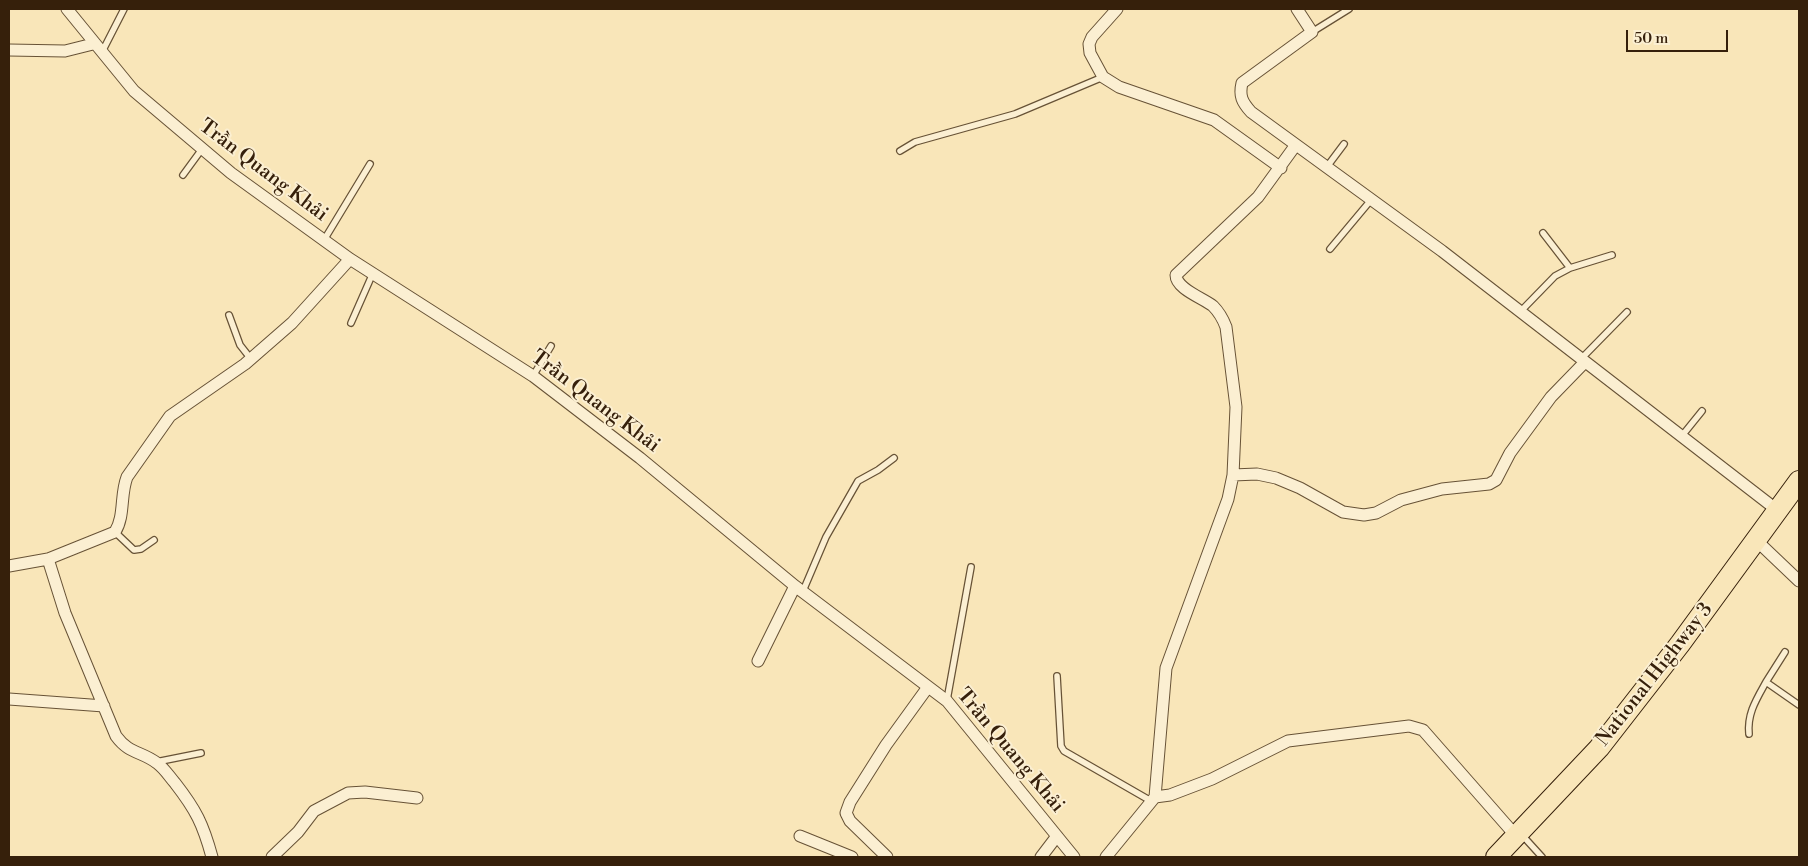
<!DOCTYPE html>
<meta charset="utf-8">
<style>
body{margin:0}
#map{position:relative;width:1808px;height:866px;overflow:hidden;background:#f9e6b9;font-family:"Libre Bodoni",serif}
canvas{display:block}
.frame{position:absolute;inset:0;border:10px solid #36200b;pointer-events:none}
.scale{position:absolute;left:1626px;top:30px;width:102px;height:22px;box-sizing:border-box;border:2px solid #36200b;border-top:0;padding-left:6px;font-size:15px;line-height:18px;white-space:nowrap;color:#36200b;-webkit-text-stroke:4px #fbefd2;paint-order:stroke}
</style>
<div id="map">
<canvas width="1808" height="866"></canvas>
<div class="frame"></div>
<div class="scale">50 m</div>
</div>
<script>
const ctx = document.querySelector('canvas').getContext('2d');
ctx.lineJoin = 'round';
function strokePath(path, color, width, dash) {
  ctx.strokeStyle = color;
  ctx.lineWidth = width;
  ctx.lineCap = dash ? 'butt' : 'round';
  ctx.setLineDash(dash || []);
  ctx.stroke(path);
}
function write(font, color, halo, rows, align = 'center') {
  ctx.font = font + ' "Libre Bodoni",serif';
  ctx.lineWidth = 4;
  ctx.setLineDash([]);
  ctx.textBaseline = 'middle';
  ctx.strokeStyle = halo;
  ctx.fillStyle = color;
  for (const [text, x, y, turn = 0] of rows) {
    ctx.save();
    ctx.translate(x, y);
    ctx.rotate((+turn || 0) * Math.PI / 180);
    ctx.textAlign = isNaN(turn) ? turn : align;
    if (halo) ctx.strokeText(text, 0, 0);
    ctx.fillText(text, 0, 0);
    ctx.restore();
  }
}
const service = new Path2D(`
 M 1312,32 L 1349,9
 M 102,52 L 124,9
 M 900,151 L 915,142 L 1015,114 L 1103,77
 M 1326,168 L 1344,144
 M 183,175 L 202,149
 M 1543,233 L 1570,268
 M 324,240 L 370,164
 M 1330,249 L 1371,200
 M 1520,312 L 1555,276 L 1570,268 L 1612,255
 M 229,315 L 240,345 L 251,359
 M 351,323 L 373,273
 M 1581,359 L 1627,312
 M 533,376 L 551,346
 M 1681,437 L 1702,411
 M 115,532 L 134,550 L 141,549 L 154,540
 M 803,591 L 826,537 L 858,481 L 878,470 L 894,458
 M 1057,676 L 1061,746 L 1064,751 L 1151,801
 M 1766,682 L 1785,652
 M 947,700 L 971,567
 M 1749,734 C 1747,714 1756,700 1766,682 L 1799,705
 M 156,762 L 201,753
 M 1522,835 L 1542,857`);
const minor = new Path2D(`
 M 67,9 L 134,91 L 231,173 L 350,259 L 533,376 L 640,458 L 795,586 L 947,701 L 1074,857
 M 1117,9 L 1092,37 L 1089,44 L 1090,53 L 1103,77 L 1119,87 L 1214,120 L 1281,168
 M 1297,9 L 1312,32 L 1242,83 C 1239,96 1242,102 1251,112 L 1442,251 L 1777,510
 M 9,50 L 65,51 L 93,44
 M 1233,475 L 1257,474 L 1276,478 L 1300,488 L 1343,512 L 1364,515 L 1376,513 L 1401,500 L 1442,489 L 1489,484 L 1496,480 L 1510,453 L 1551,397 L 1584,363
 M 1757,541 L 1799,581
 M 48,559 L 65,613 L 116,736 C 129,754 141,751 157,763 C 164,768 169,776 175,783 C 196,810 203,824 212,857
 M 9,566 L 48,559 L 115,532 C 125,516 120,495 127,477 L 170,416 L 245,364 L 292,323 L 350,259
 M 758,661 L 795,586
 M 9,699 L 104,706
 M 1155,797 L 1166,668 L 1228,499 L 1233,475 L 1236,407 L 1226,327 C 1223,319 1219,312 1213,306 C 1203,298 1176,289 1176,275 L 1258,197 L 1295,146
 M 800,836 L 852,857
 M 272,857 L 298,832 L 314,811 L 348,793 L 365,792 L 417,798
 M 887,857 L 850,821 L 846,813 L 850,802 L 886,745 L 928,687
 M 1041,857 L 1057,836
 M 1106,857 L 1155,797 L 1170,795 L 1212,779 L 1288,741 L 1409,726 L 1423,730 L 1516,836`);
const trunk = new Path2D(`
 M 1496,857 L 1599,748 L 1680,644 L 1799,481`);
strokePath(service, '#675236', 8);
strokePath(minor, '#675236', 13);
strokePath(trunk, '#36200b', 22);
strokePath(service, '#fbefd2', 5.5);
strokePath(minor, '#fbefd2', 11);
strokePath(trunk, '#f9e6b9', 20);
write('20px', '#36200b', '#fbefd2', [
 ["Trần Quang Khải",263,171,37],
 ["Trần Quang Khải",595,402,37],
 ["National Highway 3",1655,675,-52],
 ["Trần Quang Khải",1010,751,50]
]);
</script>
